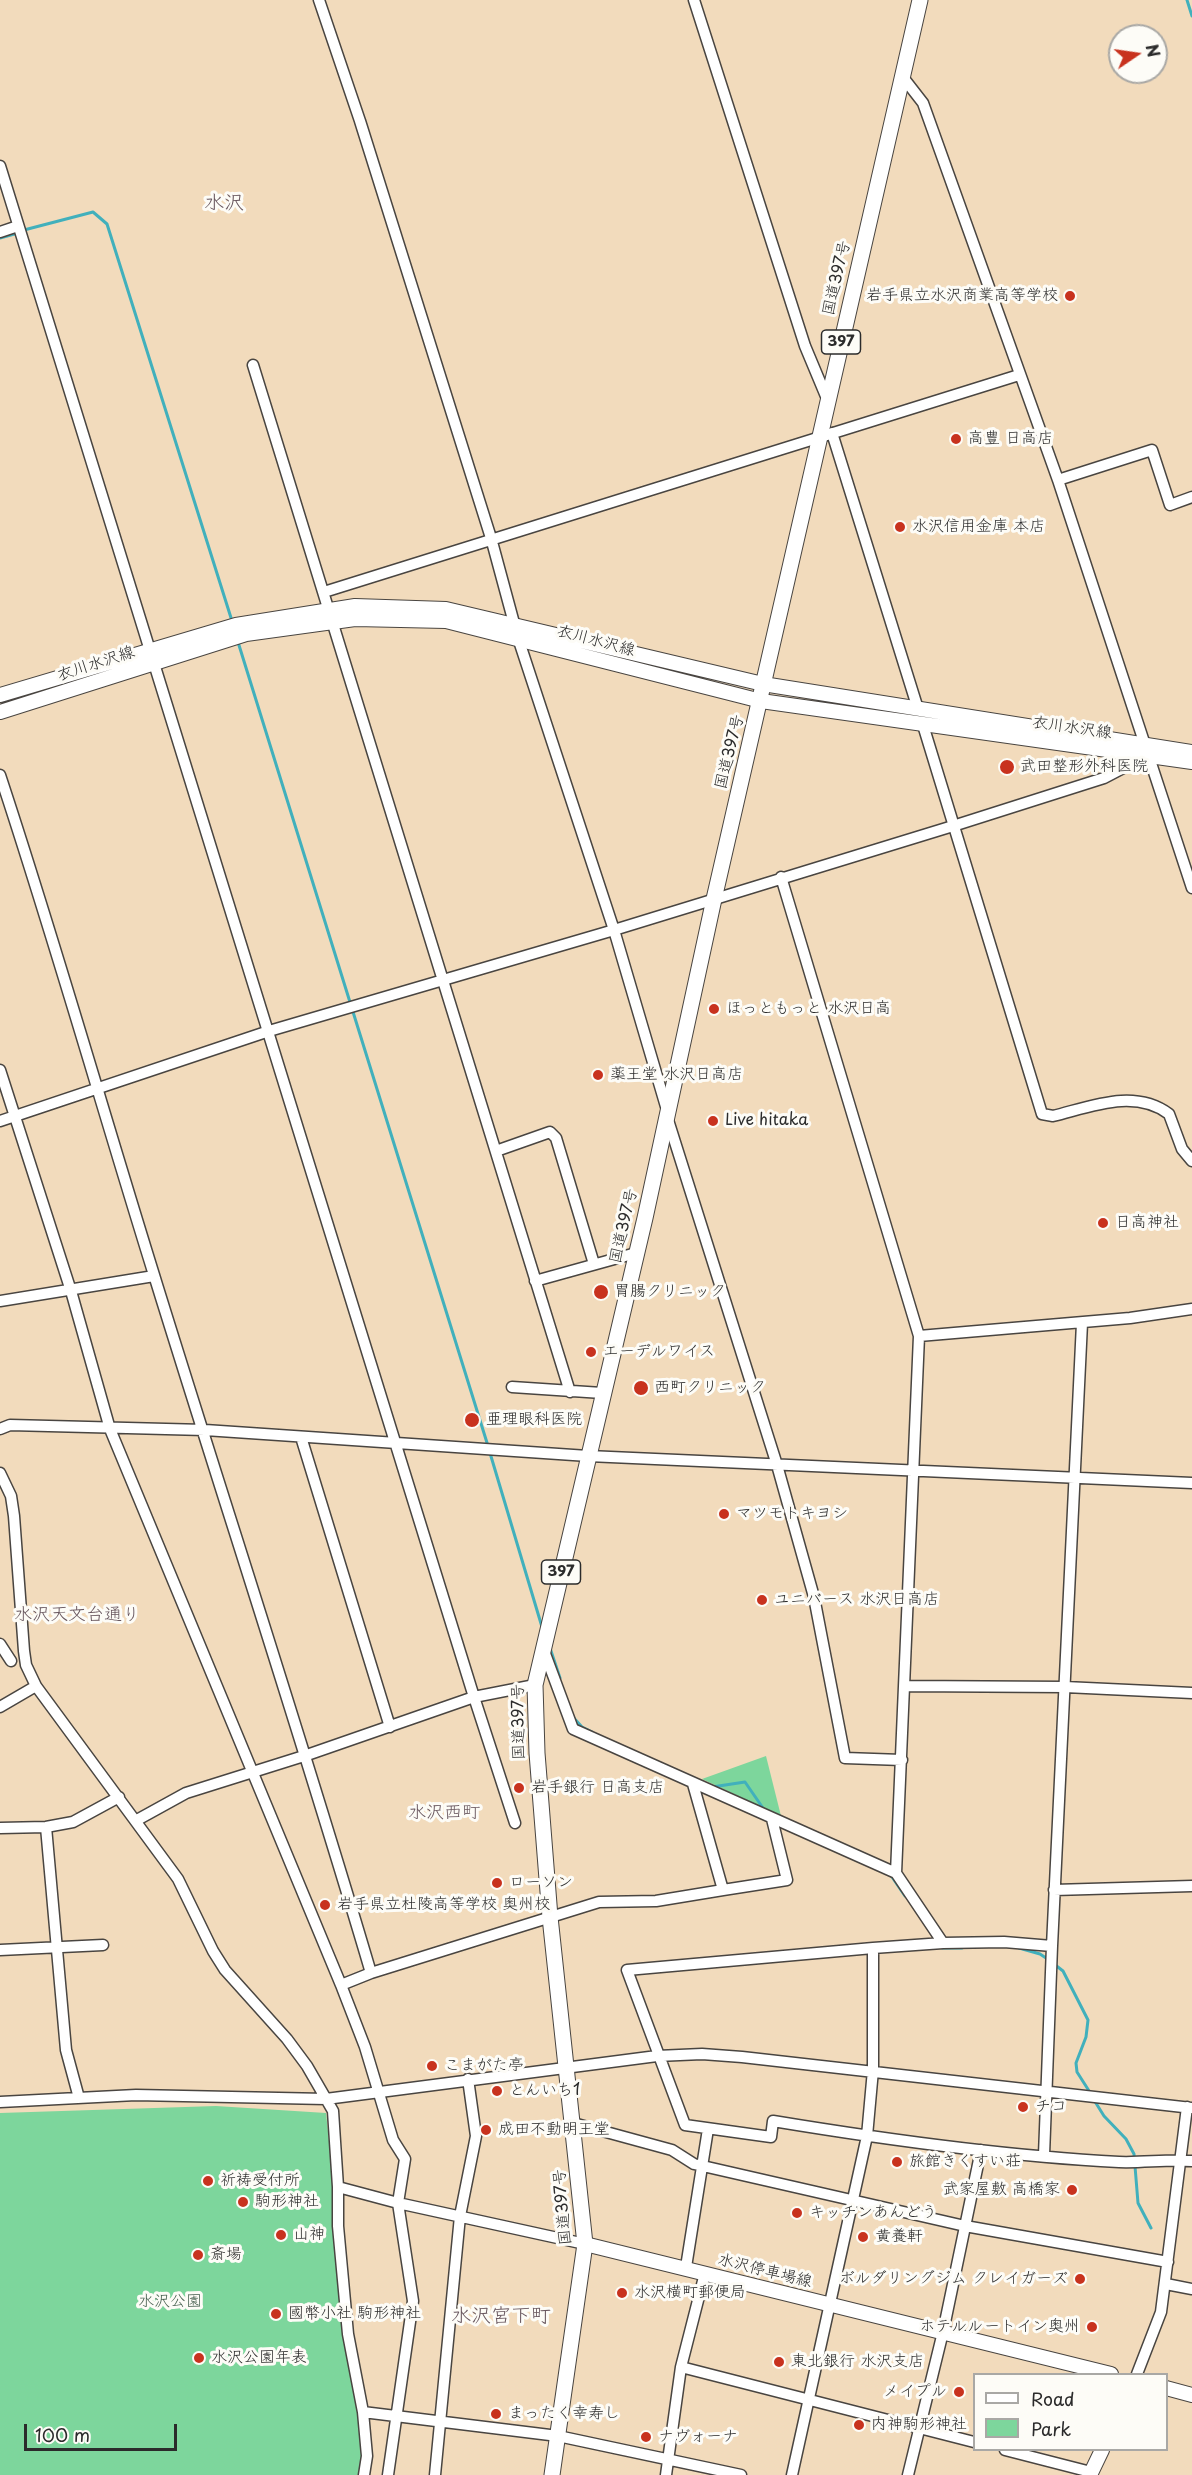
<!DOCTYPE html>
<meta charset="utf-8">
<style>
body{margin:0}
#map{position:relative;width:1192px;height:2475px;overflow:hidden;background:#f2dbbc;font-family:"Playpen Sans",sans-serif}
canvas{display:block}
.legend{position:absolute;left:973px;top:2373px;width:195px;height:78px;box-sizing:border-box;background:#fdfcf7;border:2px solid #a9a8a5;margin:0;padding:8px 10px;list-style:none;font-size:18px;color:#2b2b2b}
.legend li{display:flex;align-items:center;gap:12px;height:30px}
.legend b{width:30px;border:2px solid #a9a8a5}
.north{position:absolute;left:1108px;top:24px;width:60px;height:60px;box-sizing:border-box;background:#fdfcf7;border:2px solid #a9a8a5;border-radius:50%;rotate:77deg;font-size:16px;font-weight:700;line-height:24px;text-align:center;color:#2b2b2b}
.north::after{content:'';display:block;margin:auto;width:21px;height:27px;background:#c8321e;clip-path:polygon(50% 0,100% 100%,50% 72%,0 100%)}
.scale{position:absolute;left:24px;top:2424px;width:153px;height:27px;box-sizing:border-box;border:3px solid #2b2b2b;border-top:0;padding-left:8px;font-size:18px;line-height:21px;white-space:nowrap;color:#2b2b2b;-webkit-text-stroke:4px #fdfcf7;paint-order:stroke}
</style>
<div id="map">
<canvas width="1192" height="2475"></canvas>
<ul class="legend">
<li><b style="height:8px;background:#fff"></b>Road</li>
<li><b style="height:16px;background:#7dd69c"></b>Park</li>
</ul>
<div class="north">N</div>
<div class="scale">100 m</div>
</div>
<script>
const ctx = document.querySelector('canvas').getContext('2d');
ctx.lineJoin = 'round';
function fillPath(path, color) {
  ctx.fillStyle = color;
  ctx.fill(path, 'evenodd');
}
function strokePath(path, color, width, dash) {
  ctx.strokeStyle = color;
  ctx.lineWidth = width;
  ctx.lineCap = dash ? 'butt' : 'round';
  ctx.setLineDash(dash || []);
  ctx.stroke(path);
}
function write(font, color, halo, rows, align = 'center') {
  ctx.font = font + ' "Playpen Sans","Klee One",sans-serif';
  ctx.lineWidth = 6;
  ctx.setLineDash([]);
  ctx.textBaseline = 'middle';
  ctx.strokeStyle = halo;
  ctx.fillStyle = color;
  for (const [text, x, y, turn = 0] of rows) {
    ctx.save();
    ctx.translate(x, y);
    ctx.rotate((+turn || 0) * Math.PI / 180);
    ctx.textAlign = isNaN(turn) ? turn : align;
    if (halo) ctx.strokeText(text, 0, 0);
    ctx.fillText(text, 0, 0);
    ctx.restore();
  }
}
fillPath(new Path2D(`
 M 766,1756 L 781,1816 L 702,1779 Z
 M 216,2106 L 326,2113 L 333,2178 L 341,2325 L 359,2417 L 362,2458 L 358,2475 L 0,2475 L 0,2113 Z`), '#7dd69c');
strokePath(new Path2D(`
 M 1187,0 L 1192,16
 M 24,230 L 93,212 L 107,224 L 232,621
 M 0,238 L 18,233
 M 238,642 L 488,1446
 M 490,1453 L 542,1627
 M 550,1648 L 560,1678
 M 572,1716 L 582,1727 L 592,1732
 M 712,1787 L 745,1782 L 765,1811
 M 858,1851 L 884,1863
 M 890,1874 L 905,1896
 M 940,1945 L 942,1948 L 962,1948
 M 1019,1948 L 1040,1954 L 1049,1960
 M 1054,1964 L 1063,1971 L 1088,2020 L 1086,2037 L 1076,2063 L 1077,2072 L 1091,2094
 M 1094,2100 L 1104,2116 L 1126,2139 L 1134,2154 L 1138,2203 L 1151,2228`), '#41b0bc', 3);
const minor = new Path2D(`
 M 319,0 L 360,121 L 491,538 L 518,638 L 614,930 L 667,1110
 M 694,0 L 805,346 L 828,401
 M 902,76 L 923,103 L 1058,480 L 1192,888
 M 0,166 L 474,1697 L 535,1685
 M 0,232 L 18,226
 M 253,365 L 570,1392
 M 832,433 L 918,709
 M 1058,480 L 1152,450 L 1170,505 L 1192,497
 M 324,592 L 1019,375
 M 923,725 L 1042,1114 L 1053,1116 C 1090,1107 1134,1088 1169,1114 L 1182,1149 L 1192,1161
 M 0,775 C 55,941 102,1108 154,1275 C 226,1508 302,1739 371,1973
 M 781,877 L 919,1336 L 896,1873
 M 0,1070 L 71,1291 L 110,1429 L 341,1985 L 365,2047 L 393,2140 L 405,2159 L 398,2203 L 413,2301 L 388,2475
 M 668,1120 L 777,1465 L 814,1597 L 845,1758 L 902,1760
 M 0,1121 L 269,1031 L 614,930 L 953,826 L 1104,778 L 1148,755
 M 496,1151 L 550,1132 L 556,1138 L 594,1264
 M 535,1281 L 636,1253
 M 0,1301 L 154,1276
 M 919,1336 L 1130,1318 L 1192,1309
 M 512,1387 L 602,1393
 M 0,1429 L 10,1425 L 205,1430 L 588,1456 L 1192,1483
 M 301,1437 L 390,1727
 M 0,1473 L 11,1496 L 14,1516 L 24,1651 L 26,1665 L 36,1686 L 178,1879 L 213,1951 L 225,1970 L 287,2039 L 307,2066 L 333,2111 L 338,2187 L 338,2226 L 348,2334 L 363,2412 L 558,2436 L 741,2475
 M 0,1644 L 11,1661
 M 544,1651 L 573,1729 L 896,1873 L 943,1943 L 1004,1942 L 1052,1946 L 1044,2155
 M 904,1686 L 1065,1687 L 1192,1693
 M 0,1707 L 36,1686
 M 137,1820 L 186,1793 L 307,1755 L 474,1697 L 515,1823
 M 46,1827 L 66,2050 L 79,2098
 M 0,1828 L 46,1827 L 73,1822 L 119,1797
 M 723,1890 L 787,1880 L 772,1819
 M 1054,1890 L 1192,1886
 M 1052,1946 L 1082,1323
 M 873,1948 L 943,1943
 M 0,1950 L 103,1945
 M 341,1985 L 371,1973 L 599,1902 L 656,1901 L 723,1890 L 693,1784
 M 0,2102 L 136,2095 L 326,2099 L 657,2056 L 702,2054 L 742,2057 L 1192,2108
 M 573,2123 L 672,2150 L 694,2164 L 965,2226 L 1168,2262
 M 338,2187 L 398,2203 L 585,2244
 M 686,2267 L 708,2129
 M 1166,2284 L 1192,2289
 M 681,2367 L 974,2442
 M 1137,2374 L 1161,2312 L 1187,2107
 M 363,2412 L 367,2456 L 364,2475
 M 1005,2450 L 1091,2472
 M 435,2475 L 460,2216 L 476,2136 L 468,2079
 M 666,2475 L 681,2367 L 705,2273
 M 792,2475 L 867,2136 L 873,2070 L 873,1948 L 627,1970 L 685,2125 L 771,2137 L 773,2121 C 888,2140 1003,2156 1119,2162 C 1143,2163 1168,2159 1192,2161
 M 908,2475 L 943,2332 L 981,2150`);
const major = new Path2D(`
 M 0,695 L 236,625 L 355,606 L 446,609 L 763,684 L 1192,752
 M 0,712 L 246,634 L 355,619 L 446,621 L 761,701 L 1192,762
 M 585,2244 L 1111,2374
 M 1166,2388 L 1192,2395
 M 1090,2475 L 1102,2450`);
const highway = new Path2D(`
 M 552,2475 L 585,2244 L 550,1917 L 537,1753 L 535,1685 L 645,1218 L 714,899 L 920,0`);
strokePath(minor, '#494541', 13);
strokePath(major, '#494541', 16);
strokePath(highway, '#494541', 17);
strokePath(minor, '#fff', 10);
strokePath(major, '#fff', 14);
strokePath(highway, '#fff', 15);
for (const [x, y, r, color] of [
 [1070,296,6,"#c8321e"],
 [956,439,6,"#c8321e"],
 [900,527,6,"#c8321e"],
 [1007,767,8,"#c8321e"],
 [714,1009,6,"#c8321e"],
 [598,1075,6,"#c8321e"],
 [713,1121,6,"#c8321e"],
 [1103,1223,6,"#c8321e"],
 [601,1292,8,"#c8321e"],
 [591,1352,6,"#c8321e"],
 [641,1388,8,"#c8321e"],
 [472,1420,8,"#c8321e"],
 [724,1514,6,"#c8321e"],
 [762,1600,6,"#c8321e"],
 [519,1788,6,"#c8321e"],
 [497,1883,6,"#c8321e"],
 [325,1905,6,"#c8321e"],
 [432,2066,6,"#c8321e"],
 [497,2091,6,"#c8321e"],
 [1023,2107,6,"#c8321e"],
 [486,2130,6,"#c8321e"],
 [897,2162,6,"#c8321e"],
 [208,2181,6,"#c8321e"],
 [1072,2190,6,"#c8321e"],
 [243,2202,6,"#c8321e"],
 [797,2213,6,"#c8321e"],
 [281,2235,6,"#c8321e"],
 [863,2237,6,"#c8321e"],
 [198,2255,6,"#c8321e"],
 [1080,2279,6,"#c8321e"],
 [622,2293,6,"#c8321e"],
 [276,2314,6,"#c8321e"],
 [1092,2327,6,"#c8321e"],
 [199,2358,6,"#c8321e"],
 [779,2362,6,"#c8321e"],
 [959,2392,6,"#c8321e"],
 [496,2414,6,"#c8321e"],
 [859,2425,6,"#c8321e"],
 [646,2437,6,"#c8321e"]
]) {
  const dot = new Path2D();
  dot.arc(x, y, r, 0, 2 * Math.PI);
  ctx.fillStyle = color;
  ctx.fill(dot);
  strokePath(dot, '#fdfcf7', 2);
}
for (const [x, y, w] of [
 [841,342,39],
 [561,1572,39]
]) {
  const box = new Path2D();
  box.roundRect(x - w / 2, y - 12, w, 24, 4.5);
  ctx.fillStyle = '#fdfcf7';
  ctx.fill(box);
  strokePath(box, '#2b2b2b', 1.5);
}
write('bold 15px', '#2b2b2b', null, [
 ["397",841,342],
 ["397",561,1572]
]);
write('16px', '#2b2b2b', '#fdfcf7', [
 ["国道397号",837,278,-77],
 ["衣川水沢線",596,641,15],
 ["衣川水沢線",96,664,-18],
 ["衣川水沢線",1072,728,8],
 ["国道397号",730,752,-76],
 ["国道397号",624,1226,-77],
 ["国道397号",519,1722,-91],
 ["国道397号",563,2207,-95],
 ["水沢停車場線",765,2271,14]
]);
write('16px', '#2b2b2b', '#fdfcf7', [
 ["岩手県立水沢商業高等学校",1058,296,"right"],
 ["高豊 日高店",968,439],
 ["水沢信用金庫 本店",912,527],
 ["武田整形外科医院",1020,767],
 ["ほっともっと 水沢日高",726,1009],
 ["薬王堂 水沢日高店",610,1075],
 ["Live hitaka",725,1121],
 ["日高神社",1115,1223],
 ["胃腸クリニック",614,1292],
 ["エーデルワイス",603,1352],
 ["西町クリニック",654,1388],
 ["亜理眼科医院",486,1420],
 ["マツモトキヨシ",736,1514],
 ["ユニバース 水沢日高店",774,1600],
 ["岩手銀行 日高支店",531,1788],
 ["ローソン",509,1883],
 ["岩手県立杜陵高等学校 奥州校",337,1905],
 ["こまがた亭",444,2066],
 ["とんいち1",509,2091],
 ["チコ",1035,2107],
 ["成田不動明王堂",498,2130],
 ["旅館きくすい荘",909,2162],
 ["祈祷受付所",220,2181],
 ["武家屋敷 高橋家",1060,2190,"right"],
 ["駒形神社",255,2202],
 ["キッチンあんどう",809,2213],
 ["山神",293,2235],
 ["黄養軒",875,2237],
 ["斎場",210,2255],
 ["ボルダリングジム クレイガーズ",1068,2279,"right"],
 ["水沢横町郵便局",634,2293],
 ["國幣小社 駒形神社",288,2314],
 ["ホテルルートイン奥州",1080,2327,"right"],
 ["水沢公園年表",211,2358],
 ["東北銀行 水沢支店",791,2362],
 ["メイプル",947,2392,"right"],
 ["まったく幸寿し",508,2414],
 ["内神駒形神社",871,2425],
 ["ナヴォーナ",658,2437]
], 'left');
write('16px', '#445e4d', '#fdfcf7', [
 ["水沢公園",170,2302]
]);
write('18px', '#67555d', '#fdfcf7', [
 ["水沢天文台通り",77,1615],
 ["水沢西町",444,1813]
]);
write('20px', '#67555d', '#fdfcf7', [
 ["水沢",224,203],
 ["水沢宮下町",501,2316]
]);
</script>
